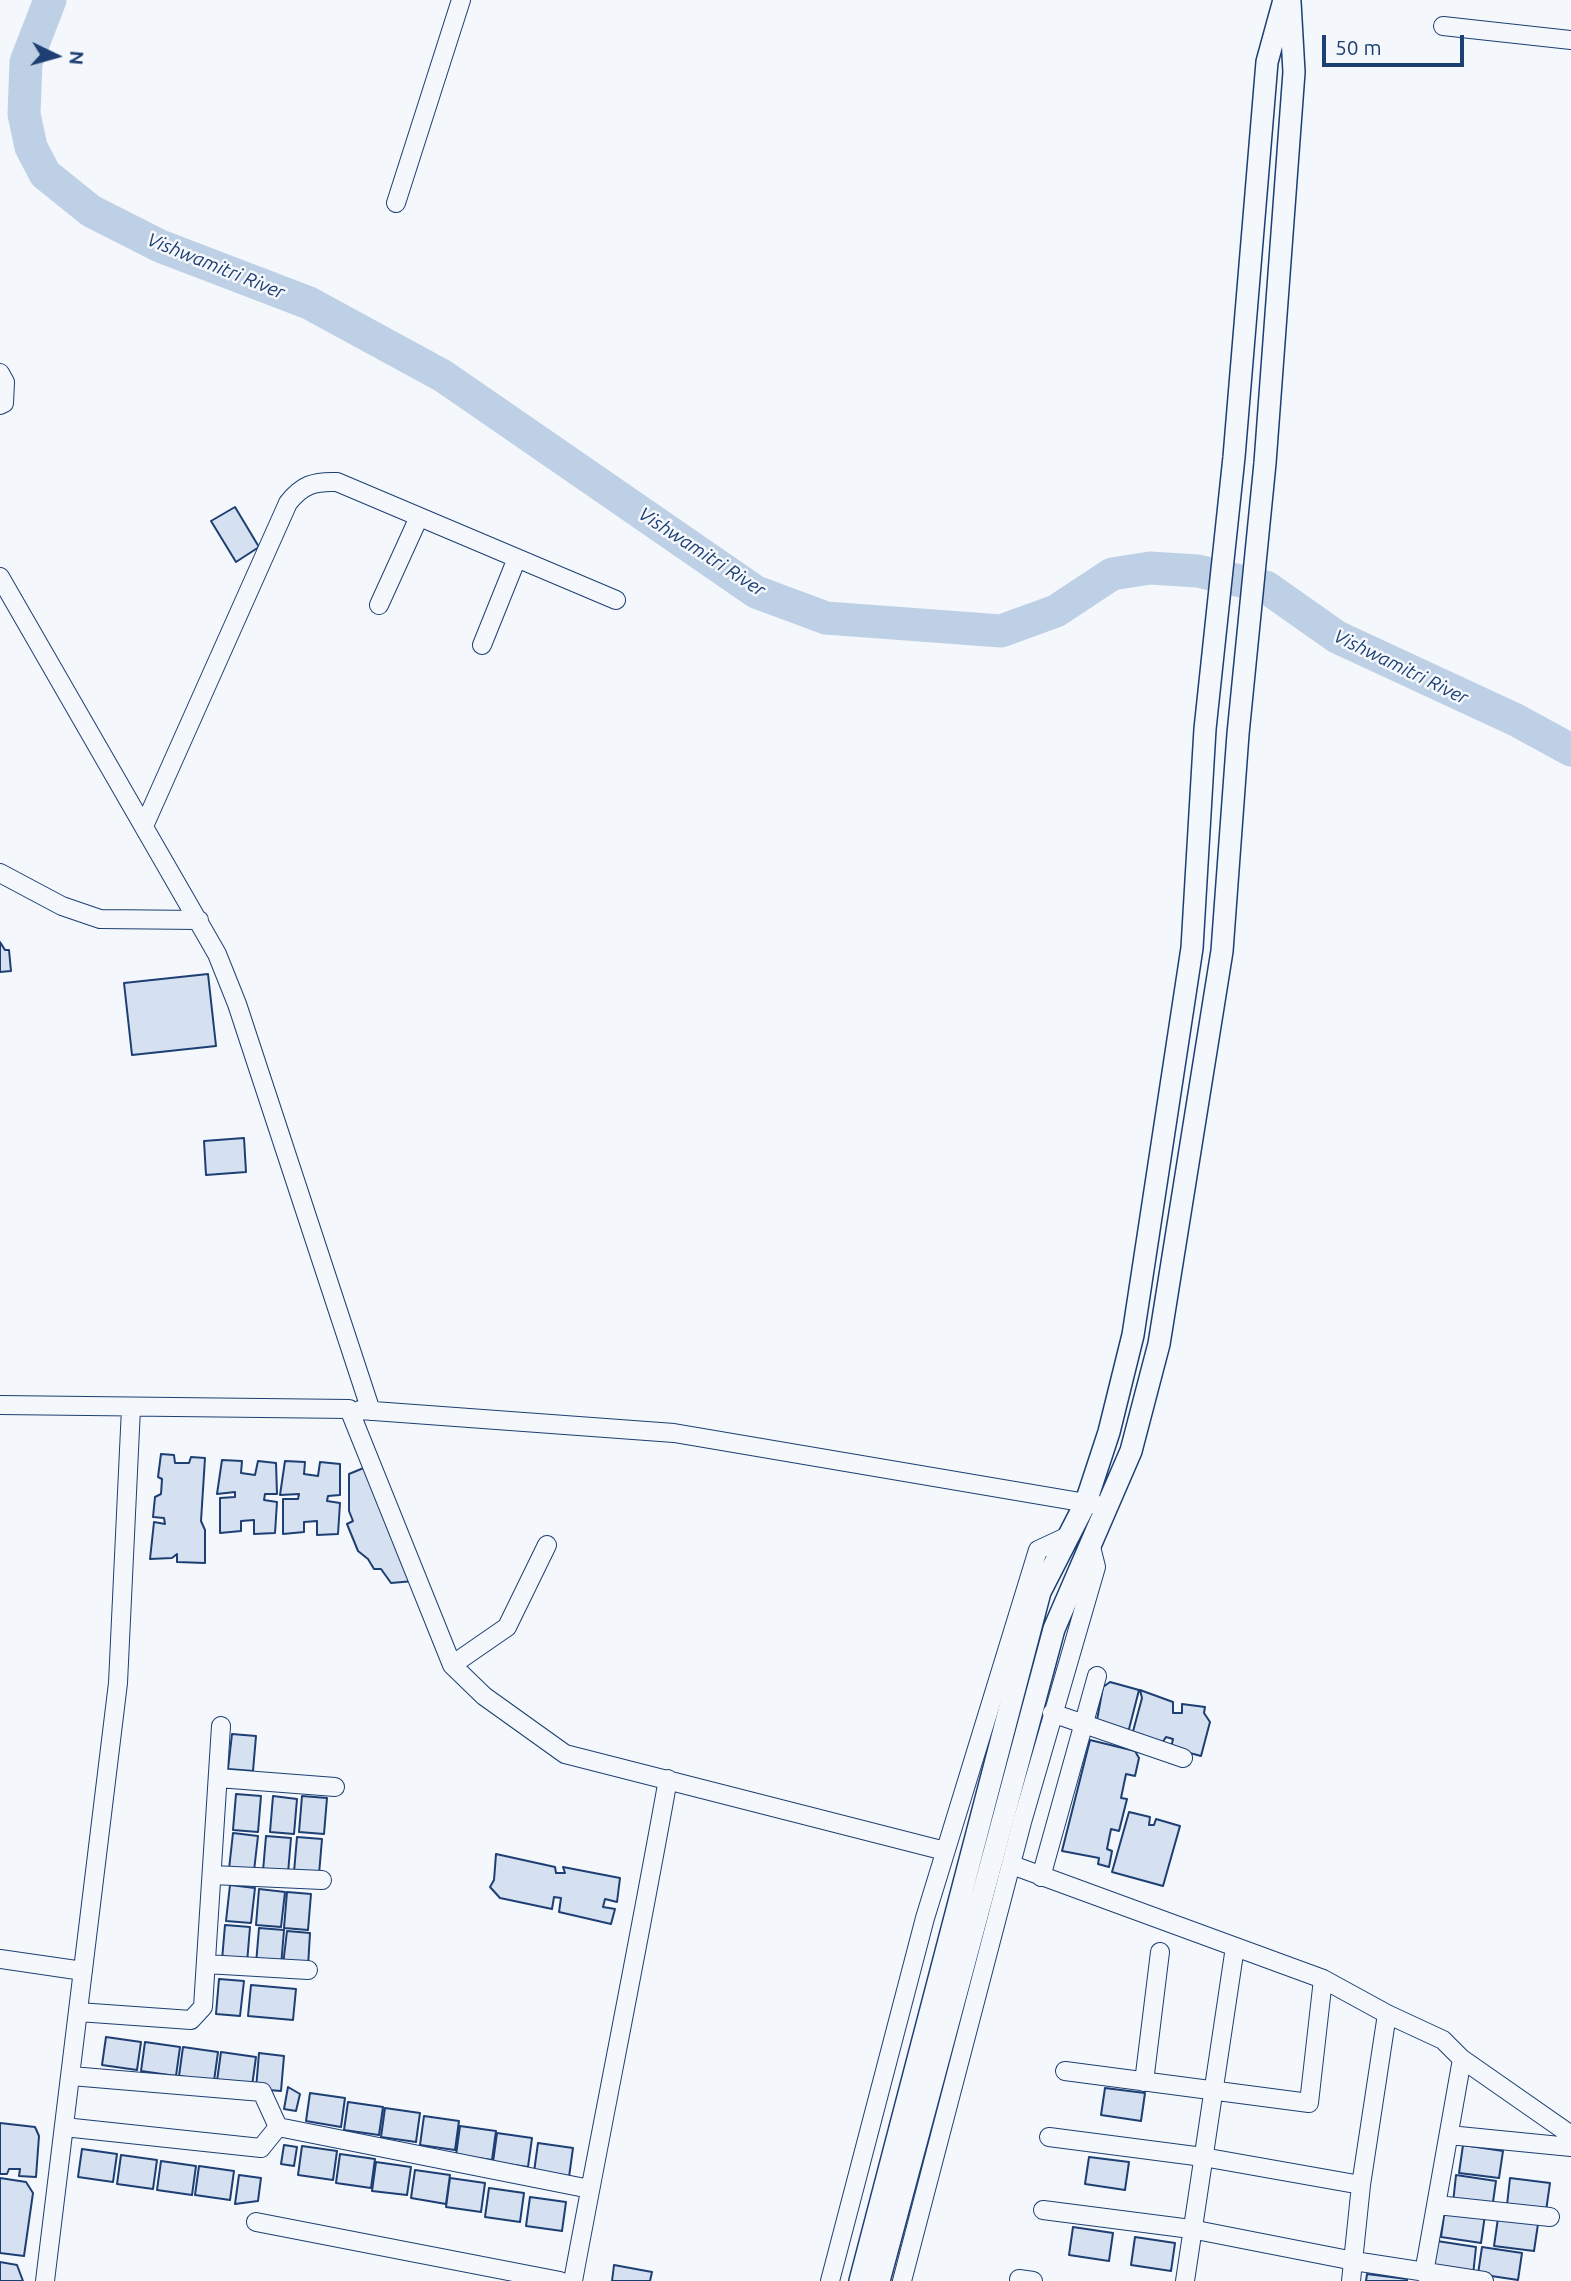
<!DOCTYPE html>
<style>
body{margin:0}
#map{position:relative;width:1571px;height:2281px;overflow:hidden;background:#f4f7fb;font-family:Ubuntu,sans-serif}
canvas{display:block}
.north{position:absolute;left:21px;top:21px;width:70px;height:70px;-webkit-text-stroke:5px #f4f7fb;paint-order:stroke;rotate:95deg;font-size:19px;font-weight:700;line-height:28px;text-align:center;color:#1d3f73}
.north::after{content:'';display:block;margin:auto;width:24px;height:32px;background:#1d3f73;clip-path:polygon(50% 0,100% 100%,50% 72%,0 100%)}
.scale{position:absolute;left:1322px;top:35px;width:142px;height:32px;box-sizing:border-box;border:4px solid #1d3f73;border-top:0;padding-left:9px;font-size:21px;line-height:24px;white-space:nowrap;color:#1d3f73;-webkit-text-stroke:5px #f4f7fb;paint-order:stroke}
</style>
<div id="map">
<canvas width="1571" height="2281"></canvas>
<div class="north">N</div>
<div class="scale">50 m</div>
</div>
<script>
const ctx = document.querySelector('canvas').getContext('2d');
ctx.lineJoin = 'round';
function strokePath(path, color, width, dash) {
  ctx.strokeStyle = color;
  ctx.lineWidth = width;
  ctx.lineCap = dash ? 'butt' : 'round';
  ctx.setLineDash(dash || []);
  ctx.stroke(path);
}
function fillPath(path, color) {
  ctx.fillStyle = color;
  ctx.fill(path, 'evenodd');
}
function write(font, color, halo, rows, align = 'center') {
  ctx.font = font + ' Ubuntu,sans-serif';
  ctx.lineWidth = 5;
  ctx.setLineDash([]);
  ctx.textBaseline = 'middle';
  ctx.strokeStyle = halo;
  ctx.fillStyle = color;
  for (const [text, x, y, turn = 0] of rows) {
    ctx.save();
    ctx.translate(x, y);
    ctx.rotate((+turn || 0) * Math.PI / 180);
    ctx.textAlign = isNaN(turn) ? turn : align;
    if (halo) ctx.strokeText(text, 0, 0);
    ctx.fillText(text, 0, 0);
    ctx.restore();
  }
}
strokePath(new Path2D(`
 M 50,0 L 26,62 L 24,114 L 31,147 L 45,174 L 91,211 L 160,246 L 309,303 L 443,376 L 756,592 L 826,618 L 1001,631 L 1056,611 L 1112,574 L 1150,568 L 1198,571 L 1266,587 L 1337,637 L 1516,720 L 1571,750`), '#bed0e5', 33);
const building = new Path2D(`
 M 235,507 L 259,547 L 236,562 L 211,521 Z
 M 0,942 L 5,950 L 9,950 L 11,971 L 0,972 Z
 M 208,974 L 216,1046 L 132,1055 L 124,983 Z
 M 244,1138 L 246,1172 L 206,1175 L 204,1141 Z
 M 161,1454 L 174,1455 L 175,1463 L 189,1463 L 191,1457 L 205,1458 L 201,1521 L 205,1530 L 205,1563 L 177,1562 L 177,1554 L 172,1558 L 150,1559 L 154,1522 L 165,1524 L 164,1518 L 153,1517 L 155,1497 L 161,1494 L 162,1479 L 158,1477 Z
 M 222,1460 L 242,1461 L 241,1473 L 255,1475 L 258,1461 L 276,1463 L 277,1494 L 265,1494 L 264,1500 L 277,1502 L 275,1533 L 254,1534 L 254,1520 L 241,1521 L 241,1531 L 220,1533 L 220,1498 L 235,1497 L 235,1492 L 217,1494 Z
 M 285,1461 L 305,1462 L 304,1474 L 318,1476 L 320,1462 L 340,1464 L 340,1495 L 328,1496 L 327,1501 L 340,1503 L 338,1534 L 317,1535 L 317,1521 L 304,1522 L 304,1532 L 283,1534 L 283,1499 L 298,1499 L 299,1494 L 280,1495 Z
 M 366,1467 L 414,1581 L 391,1583 L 381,1569 L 374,1569 L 368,1559 L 358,1551 L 347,1524 L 353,1521 L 349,1511 L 349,1474 Z
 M 1110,1682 L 1139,1690 L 1128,1733 L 1097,1720 L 1103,1687 Z
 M 1140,1690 L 1173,1702 L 1173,1713 L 1182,1713 L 1182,1704 L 1205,1707 L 1204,1713 L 1210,1722 L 1201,1756 L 1171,1748 L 1173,1739 L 1166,1737 L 1162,1743 L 1132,1735 L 1142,1698 Z
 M 232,1734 L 256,1736 L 253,1771 L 228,1769 Z
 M 1090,1740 L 1135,1751 L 1139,1758 L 1135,1776 L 1126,1774 L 1121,1798 L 1127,1799 L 1119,1831 L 1111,1829 L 1107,1849 L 1112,1851 L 1109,1867 L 1098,1864 L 1099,1858 L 1062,1851 Z
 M 236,1794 L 261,1796 L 258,1832 L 233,1830 Z
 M 273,1796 L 297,1799 L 294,1834 L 270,1832 Z
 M 302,1796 L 327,1798 L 324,1834 L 299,1832 Z
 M 1129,1812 L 1150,1817 L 1149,1825 L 1154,1825 L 1156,1819 L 1180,1826 L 1163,1886 L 1112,1872 Z
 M 233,1833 L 258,1836 L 254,1871 L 229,1869 Z
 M 266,1836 L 291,1838 L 288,1873 L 263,1871 Z
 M 297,1837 L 322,1839 L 319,1874 L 294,1872 Z
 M 496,1854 L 555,1867 L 556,1873 L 565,1873 L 563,1867 L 620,1878 L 617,1902 L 605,1899 L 603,1907 L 615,1909 L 611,1924 L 559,1912 L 561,1898 L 554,1897 L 552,1909 L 500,1898 L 490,1887 L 494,1880 Z
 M 230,1885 L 255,1888 L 251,1923 L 226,1921 Z
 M 259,1889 L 285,1892 L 281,1927 L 256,1925 Z
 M 287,1892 L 311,1894 L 308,1930 L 284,1928 Z
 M 225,1925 L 250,1927 L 247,1963 L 222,1960 Z
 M 259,1928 L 284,1930 L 281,1966 L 256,1964 Z
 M 287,1931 L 310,1933 L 308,1967 L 283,1965 Z
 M 219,1979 L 244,1981 L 240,2016 L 216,2014 Z
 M 251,1985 L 296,1989 L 293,2020 L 248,2016 Z
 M 106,2037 L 141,2042 L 137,2070 L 102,2065 Z
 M 145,2042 L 180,2047 L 176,2076 L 141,2071 Z
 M 183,2047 L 218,2052 L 214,2081 L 179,2076 Z
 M 221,2052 L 256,2057 L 252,2086 L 217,2081 Z
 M 259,2053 L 284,2056 L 281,2091 L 256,2089 Z
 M 288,2087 L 300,2094 L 296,2111 L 284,2109 Z
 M 1105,2088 L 1145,2093 L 1141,2121 L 1101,2115 Z
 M 310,2093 L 345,2098 L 341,2127 L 306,2121 Z
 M 348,2102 L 383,2107 L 379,2135 L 344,2130 Z
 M 385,2108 L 420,2113 L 416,2142 L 381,2137 Z
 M 424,2116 L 459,2121 L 455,2150 L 420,2145 Z
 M 0,2123 L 35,2127 L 39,2136 L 36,2177 L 19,2176 L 20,2169 L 9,2169 L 7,2174 L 0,2174 Z
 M 460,2126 L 496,2131 L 492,2160 L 456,2155 Z
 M 497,2133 L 532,2138 L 528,2167 L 493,2162 Z
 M 538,2143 L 573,2148 L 569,2177 L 534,2172 Z
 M 284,2145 L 297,2147 L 294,2166 L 281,2164 Z
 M 1463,2145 L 1503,2151 L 1499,2178 L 1459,2173 Z
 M 302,2146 L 337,2151 L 333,2180 L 298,2175 Z
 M 82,2149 L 117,2154 L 113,2182 L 78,2177 Z
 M 340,2154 L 375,2159 L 371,2188 L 336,2183 Z
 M 121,2155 L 157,2160 L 153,2189 L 117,2184 Z
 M 1089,2157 L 1129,2162 L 1125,2190 L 1085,2184 Z
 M 161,2161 L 196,2166 L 192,2195 L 157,2190 Z
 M 376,2162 L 411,2167 L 407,2195 L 372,2191 Z
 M 199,2166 L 234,2171 L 230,2200 L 195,2195 Z
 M 415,2170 L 450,2175 L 446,2204 L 411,2198 Z
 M 239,2175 L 261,2178 L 258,2201 L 235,2204 Z
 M 1456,2175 L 1496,2181 L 1492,2209 L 1453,2203 Z
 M 0,2178 L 26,2182 L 33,2193 L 24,2256 L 0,2253 Z
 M 450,2178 L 485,2183 L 481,2212 L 446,2207 Z
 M 1510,2178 L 1550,2183 L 1546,2211 L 1507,2205 Z
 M 489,2188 L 524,2193 L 520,2222 L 485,2217 Z
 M 530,2197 L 566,2202 L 562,2231 L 526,2226 Z
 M 1445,2209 L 1485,2215 L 1481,2243 L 1441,2237 Z
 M 1498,2218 L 1538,2224 L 1534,2251 L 1494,2246 Z
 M 1073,2227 L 1113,2233 L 1109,2261 L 1069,2255 Z
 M 1135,2237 L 1175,2243 L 1171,2271 L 1131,2265 Z
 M 1437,2241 L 1476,2247 L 1473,2275 L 1433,2269 Z
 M 1482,2247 L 1522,2253 L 1518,2280 L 1478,2274 Z
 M 0,2262 L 17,2265 L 23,2281 L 0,2281 Z
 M 614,2265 L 652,2272 L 650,2281 L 612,2281 Z
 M 1367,2274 L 1407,2279 L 1407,2281 L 1366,2281 Z`);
fillPath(building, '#d5e0f0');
strokePath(building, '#1d3f73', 2);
const minor = new Path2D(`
 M 1443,26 L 1571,40
 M 396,203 L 461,0
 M 0,373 L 5,382 L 4,403 L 0,405
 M 0,577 L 217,954 L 237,1004 L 371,1411
 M 379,605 L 419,517
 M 482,645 L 517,558
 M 144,826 L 288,503 C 302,485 314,481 337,482 L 616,600
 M 0,873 L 62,906 L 100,919 L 199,920
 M 0,1405 L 349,1409 L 452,1665 L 484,1696 L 565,1754 L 945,1851
 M 360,1410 L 674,1433 L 1098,1505
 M 452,1665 L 507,1627 L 547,1545
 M 1052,1713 L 1183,1758
 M 218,1778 L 335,1787
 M 1012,1865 L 1323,1979 L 1387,2014 L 1443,2040 L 1462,2059 L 1571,2135
 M 212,1875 L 322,1880
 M 1041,1877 L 1097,1676
 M 0,1959 L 83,1971
 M 206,1964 L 308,1970
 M 78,2012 L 191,2020 L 203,2007 L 221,1726
 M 1065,2071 L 1309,2103 L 1323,1979
 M 71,2076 L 262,2092 L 278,2127
 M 1144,2082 L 1160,1952
 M 64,2127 L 261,2148 L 278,2127 L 590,2189
 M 1449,2135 L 1571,2147
 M 1049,2137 L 1203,2157 L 1361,2185
 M 1437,2205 L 1550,2217
 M 1043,2210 L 1191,2229 L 1354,2261 L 1484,2281
 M 256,2222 L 560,2281
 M 1424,2273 L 1462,2059
 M 1019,2279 L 1033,2281
 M 45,2281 L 118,1683 L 131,1408
 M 573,2281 C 604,2114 638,1947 668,1779
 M 830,2281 L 925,1918 L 1038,1550 L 1066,1537
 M 902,2281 L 1022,1822 L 1096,1567 L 1090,1543
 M 1185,2281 L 1235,1947
 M 1351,2281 L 1361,2185 L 1387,2014`);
const tertiary = new Path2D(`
 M 860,2281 L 1040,1592 L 1086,1502 L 1109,1432 L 1133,1335 L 1192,948 L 1205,729 L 1234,457 L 1267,62 L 1284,0
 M 879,2281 L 1054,1629 L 1131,1451 L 1159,1344 L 1222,951 L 1238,734 L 1265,463 L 1294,72 L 1290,2`);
strokePath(minor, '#1d3f73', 20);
strokePath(tertiary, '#1d3f73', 24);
strokePath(minor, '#f4f7fb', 18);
strokePath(tertiary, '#f4f7fb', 21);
write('italic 19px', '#1d3f73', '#f4f7fb', [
 ["Vishwamitri River",216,266,22],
 ["Vishwamitri River",702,552,33],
 ["Vishwamitri River",1401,667,26]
]);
</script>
